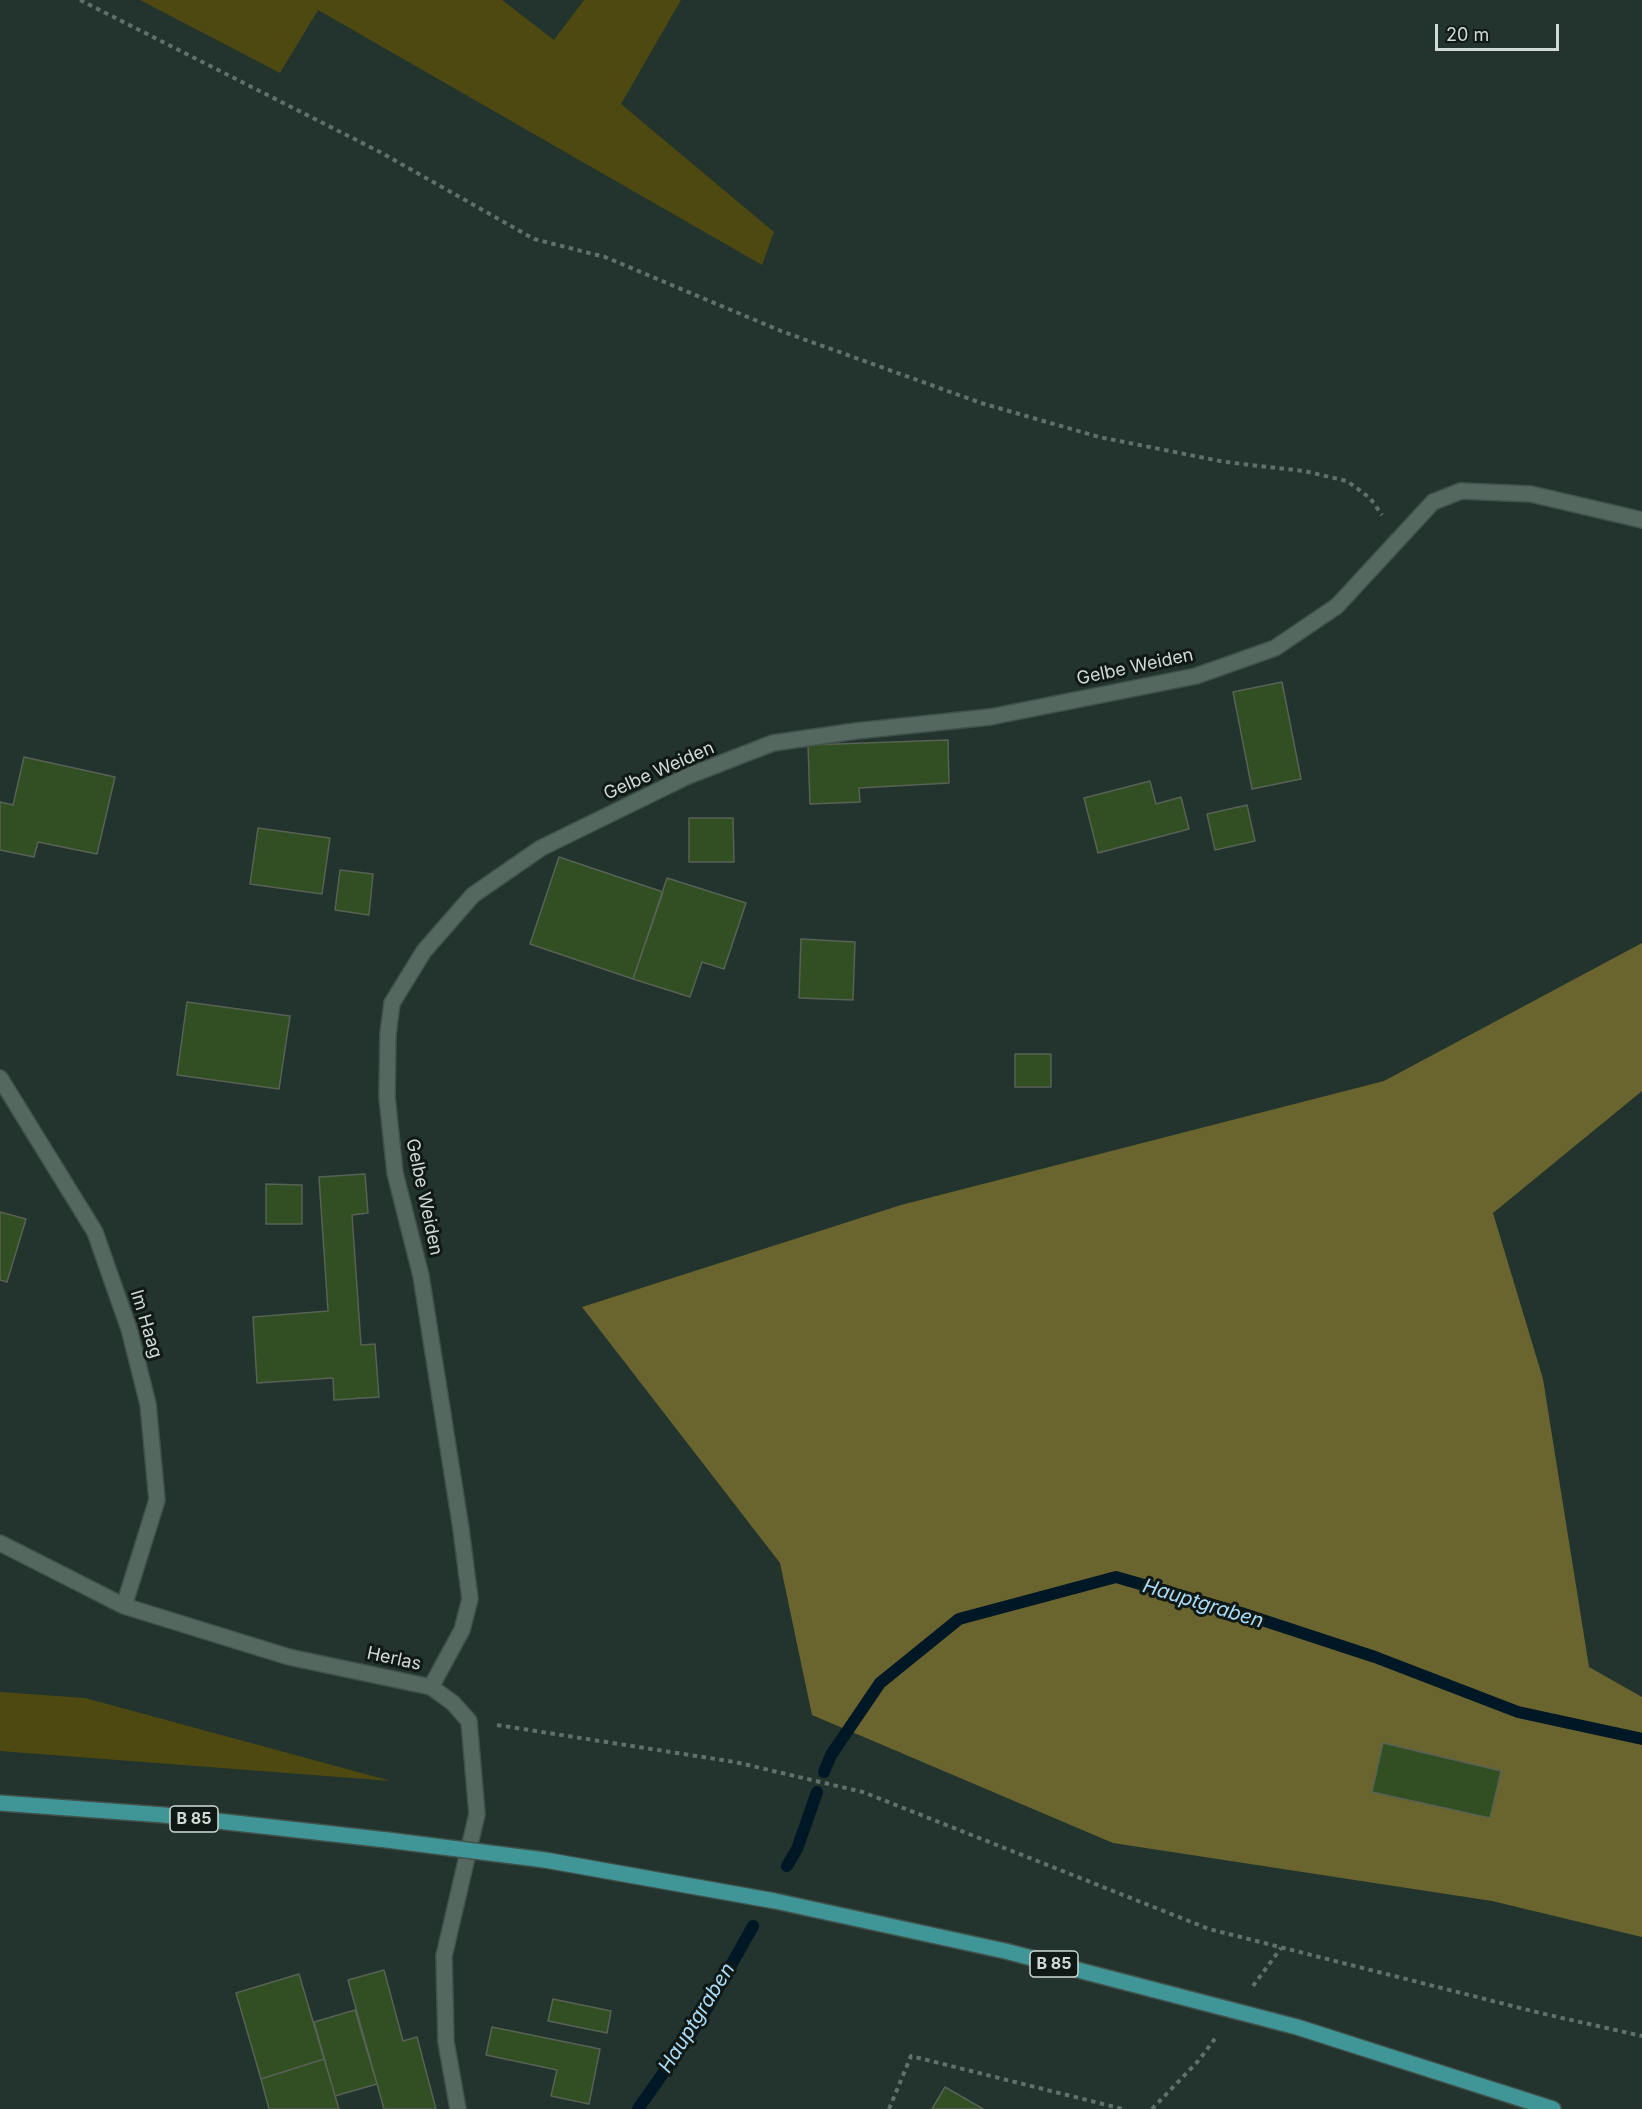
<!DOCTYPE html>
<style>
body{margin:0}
#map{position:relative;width:1642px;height:2109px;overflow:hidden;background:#22342d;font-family:Inter,sans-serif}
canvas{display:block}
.scale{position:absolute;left:1435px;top:24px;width:124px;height:27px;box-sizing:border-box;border:3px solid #d0dbd6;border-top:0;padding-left:8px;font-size:18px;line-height:21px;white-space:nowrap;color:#d0dbd6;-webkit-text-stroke:4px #111916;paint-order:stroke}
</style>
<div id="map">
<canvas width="1642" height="2109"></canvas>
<div class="scale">20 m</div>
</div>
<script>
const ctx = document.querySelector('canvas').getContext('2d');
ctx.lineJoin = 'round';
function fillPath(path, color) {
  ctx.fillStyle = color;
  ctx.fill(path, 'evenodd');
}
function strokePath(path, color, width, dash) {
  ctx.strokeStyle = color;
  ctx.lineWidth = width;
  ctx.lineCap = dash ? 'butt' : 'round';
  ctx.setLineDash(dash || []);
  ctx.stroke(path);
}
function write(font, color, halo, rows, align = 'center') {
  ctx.font = font + ' Inter,sans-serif';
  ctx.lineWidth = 6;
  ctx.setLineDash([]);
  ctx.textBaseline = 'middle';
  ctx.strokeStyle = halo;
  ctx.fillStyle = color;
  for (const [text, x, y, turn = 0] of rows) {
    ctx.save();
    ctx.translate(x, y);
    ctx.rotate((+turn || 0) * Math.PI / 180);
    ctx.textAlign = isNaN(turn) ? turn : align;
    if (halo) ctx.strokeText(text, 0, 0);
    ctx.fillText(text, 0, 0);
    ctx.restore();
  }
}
fillPath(new Path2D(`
 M 140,0 L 502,0 L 554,40 L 584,0 L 681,0 L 621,104 L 774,232 L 762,265 L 318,10 L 280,73 Z
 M 0,1692 L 85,1698 L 391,1781 L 0,1751 Z`), '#4e4911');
fillPath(new Path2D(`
 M 1642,943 L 1642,1091 L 1493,1213 L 1543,1379 L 1589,1667 L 1642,1697 L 1642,1937 L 1492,1901 L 1113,1843 L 812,1715 L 780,1563 L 582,1307 L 901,1205 L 1384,1081 Z`), '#6a652f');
strokePath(new Path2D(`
 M 824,1772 L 831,1755 L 880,1683 L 959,1619 L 1116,1577 L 1241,1613 L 1375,1657 L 1518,1712 L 1642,1739
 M 787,1866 L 797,1849 L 817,1792
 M 638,2109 L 701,2019 L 753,1926`), '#001725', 12);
const building = new Path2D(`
 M 1282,682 L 1301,779 L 1252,789 L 1233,692 Z
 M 948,740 L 949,783 L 859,788 L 860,802 L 810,804 L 808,745 Z
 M 24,757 L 115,777 L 97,854 L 38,842 L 34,857 L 0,850 L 0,802 L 13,805 Z
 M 1150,781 L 1156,804 L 1181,797 L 1189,829 L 1098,853 L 1084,798 Z
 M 1247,805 L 1255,841 L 1215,850 L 1207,814 Z
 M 689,818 L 733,818 L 734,862 L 689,862 Z
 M 258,828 L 330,838 L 322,894 L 250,884 Z
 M 559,857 L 663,892 L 633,979 L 530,944 Z
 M 340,870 L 373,874 L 369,915 L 335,910 Z
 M 667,878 L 746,903 L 724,969 L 702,962 L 690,997 L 633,979 Z
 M 801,939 L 855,942 L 853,1000 L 799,998 Z
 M 187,1002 L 290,1016 L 279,1089 L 177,1075 Z
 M 1015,1054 L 1051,1054 L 1051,1087 L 1015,1087 Z
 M 365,1174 L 368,1213 L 352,1215 L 361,1345 L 375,1344 L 379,1397 L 334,1400 L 333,1378 L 257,1383 L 253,1317 L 328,1311 L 319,1177 Z
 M 266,1184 L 302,1185 L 302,1224 L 266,1224 Z
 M 0,1212 L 26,1219 L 7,1282 L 0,1280 Z
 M 1383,1743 L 1501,1771 L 1490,1818 L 1372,1792 Z
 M 384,1970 L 403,2041 L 417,2037 L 436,2109 L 384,2109 L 348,1980 Z
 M 299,1974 L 324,2059 L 261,2079 L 236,1993 Z
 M 553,1999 L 611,2011 L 607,2033 L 548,2021 Z
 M 355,2010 L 377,2084 L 335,2096 L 314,2022 Z
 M 492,2027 L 600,2049 L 589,2104 L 551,2096 L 557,2070 L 486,2055 Z
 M 324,2059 L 339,2109 L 269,2109 L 261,2079 Z
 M 945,2087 L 983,2109 L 932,2109 Z`);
fillPath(building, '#324e23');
strokePath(building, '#586254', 1.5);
const street = new Path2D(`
 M 0,1078 L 95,1232 L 129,1329 L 148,1404 L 157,1500 L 124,1606
 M 0,1543 L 124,1606 L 289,1657 L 431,1687 L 453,1703 L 469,1721 L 477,1814 L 444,1956 L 446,2042 L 458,2109
 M 431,1687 L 462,1630 L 470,1599 L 461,1529 L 421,1276 L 395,1173 L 387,1097 L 388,1034 L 392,1003 L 424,951 L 473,895 L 541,848 L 688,776 L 773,743 L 856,731 L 990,717 L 1196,676 L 1275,648 L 1337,606 L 1433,502 L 1461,491 L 1531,494 L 1642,520`);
const primary = new Path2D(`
 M 0,1803 L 164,1815 L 387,1840
 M 545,1860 L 775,1901 L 1005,1951 L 1297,2027 L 1553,2109`);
strokePath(street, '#41514b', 18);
strokePath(primary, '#41514b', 18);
strokePath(new Path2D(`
 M 80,0 L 380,152 L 534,239 L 605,257 L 781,331 L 981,403 L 1099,437 L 1225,462 L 1304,471 L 1347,481 L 1370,498 L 1382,515
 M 497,1725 L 735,1762 L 863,1792 L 1209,1929 L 1540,2013 L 1642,2036
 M 1253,1986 L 1281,1948
 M 889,2109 L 911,2056 L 1123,2109
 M 1152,2109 L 1199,2060 L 1217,2036`), '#61716a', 4, [4.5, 4.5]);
strokePath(street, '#546860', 15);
strokePath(primary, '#409597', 15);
const primaryBridge = new Path2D(`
 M 387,1840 L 545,1860`);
strokePath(primaryBridge, '#41514b', 18, []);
strokePath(primaryBridge, '#409597', 15);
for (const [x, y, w] of [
 [194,1819,48],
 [1054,1964,48]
]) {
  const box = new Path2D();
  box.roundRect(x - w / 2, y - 13, w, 26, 4.5);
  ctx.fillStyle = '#111916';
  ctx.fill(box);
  strokePath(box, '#d0dbd6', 1.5);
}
write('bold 16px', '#d0dbd6', null, [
 ["B 85",194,1819],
 ["B 85",1054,1964]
]);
write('18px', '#d0dbd6', '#111916', [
 ["Gelbe Weiden",1135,667,-12],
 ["Gelbe Weiden",659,771,-24],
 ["Gelbe Weiden",424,1197,78],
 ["Im Haag",146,1324,73],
 ["Herlas",394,1659,12]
]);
write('italic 20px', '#abdbf7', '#111916', [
 ["Hauptgraben",1203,1604,17],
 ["Hauptgraben",697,2018,-58]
]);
</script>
